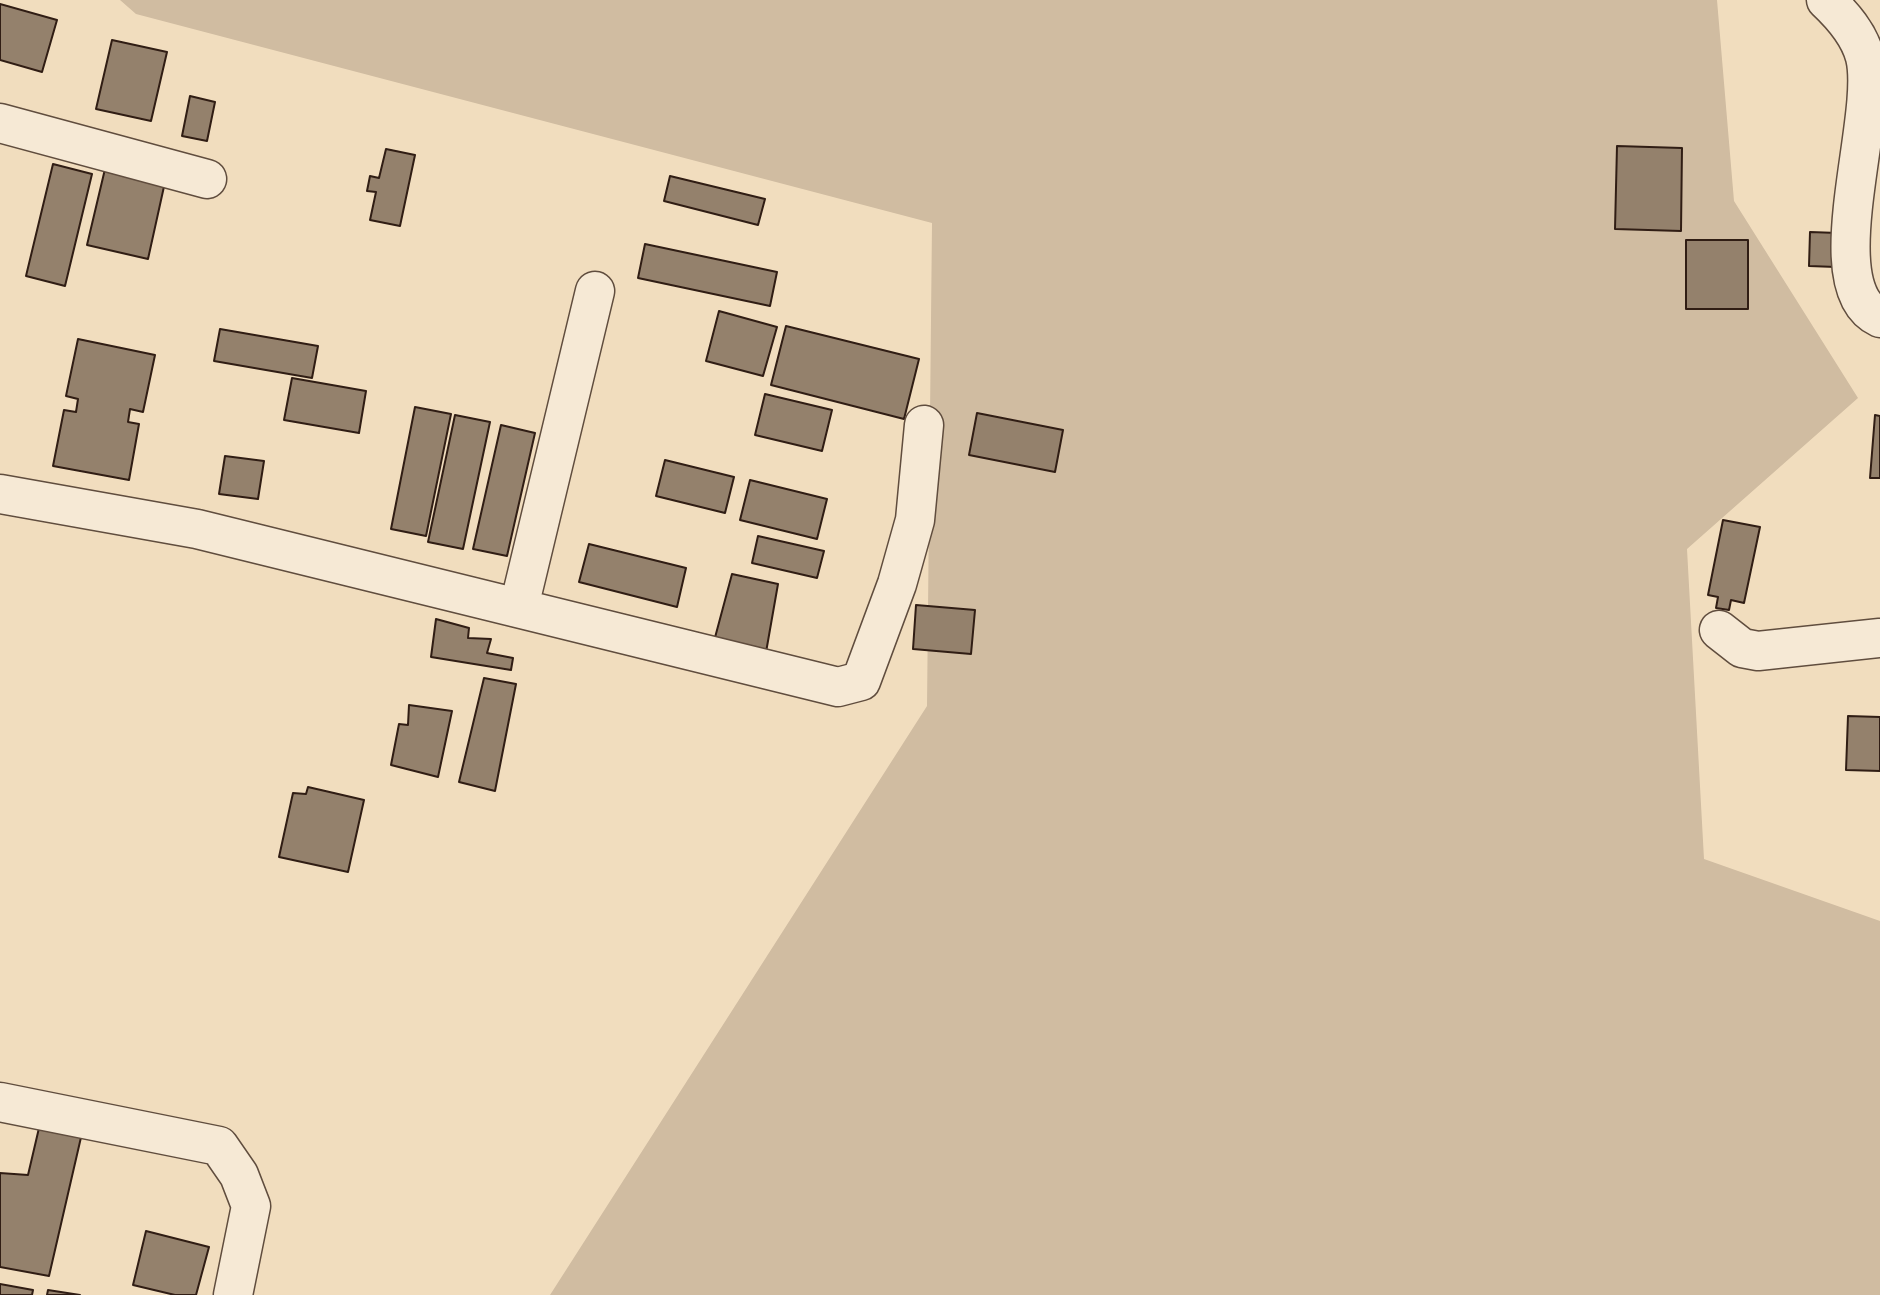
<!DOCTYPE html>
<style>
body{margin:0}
canvas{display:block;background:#f1ddbe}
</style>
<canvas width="1880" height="1295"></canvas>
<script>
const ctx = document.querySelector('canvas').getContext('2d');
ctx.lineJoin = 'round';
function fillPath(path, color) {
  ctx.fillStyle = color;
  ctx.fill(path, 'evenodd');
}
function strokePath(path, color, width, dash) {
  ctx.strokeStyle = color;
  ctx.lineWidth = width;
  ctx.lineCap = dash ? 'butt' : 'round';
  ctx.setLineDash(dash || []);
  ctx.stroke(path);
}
fillPath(new Path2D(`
 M 120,0 L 1717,0 L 1734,201 L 1858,398 L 1687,549 L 1704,859 L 1880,921 L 1880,1295 L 550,1295 L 927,706 L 932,223 L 136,14 Z`), '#d0bca1');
const building = new Path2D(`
 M 0,4 L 57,20 L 42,72 L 0,60 Z
 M 112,40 L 167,52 L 151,121 L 96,109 Z
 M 190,96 L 215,102 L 207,141 L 182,136 Z
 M 1617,146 L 1682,148 L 1681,231 L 1615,229 Z
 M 386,149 L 415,155 L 400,226 L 370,220 L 376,192 L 367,191 L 370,176 L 379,178 Z
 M 53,164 L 92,174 L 65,286 L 26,276 Z
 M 105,169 L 165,182 L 148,259 L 87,245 Z
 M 670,176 L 765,199 L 758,225 L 664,201 Z
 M 1810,232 L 1838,233 L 1836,267 L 1809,266 Z
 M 1686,240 L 1748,240 L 1748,309 L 1686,309 Z
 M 645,244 L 777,272 L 770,306 L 638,278 Z
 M 719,311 L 777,327 L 763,376 L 706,361 Z
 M 786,326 L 919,359 L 904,419 L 771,385 Z
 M 220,329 L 318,346 L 312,378 L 214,361 Z
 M 78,339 L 155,355 L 143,412 L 130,409 L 128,422 L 139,424 L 129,480 L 53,466 L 64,410 L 76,412 L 78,399 L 66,396 Z
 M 292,378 L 366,391 L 359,433 L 284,420 Z
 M 765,394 L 832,410 L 822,451 L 755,435 Z
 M 415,407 L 451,414 L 426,536 L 391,529 Z
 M 977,413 L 1063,430 L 1055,472 L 969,455 Z
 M 455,415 L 490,422 L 463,549 L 428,542 Z
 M 1875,415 L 1880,416 L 1880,478 L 1870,478 Z
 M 501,425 L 535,433 L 507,556 L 473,549 Z
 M 225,456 L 264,461 L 258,499 L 219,494 Z
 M 665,460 L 734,477 L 725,513 L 656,496 Z
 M 750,480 L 827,499 L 817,539 L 740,520 Z
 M 1723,520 L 1760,527 L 1744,603 L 1731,600 L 1729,610 L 1716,608 L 1718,597 L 1708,595 Z
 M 758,536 L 824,551 L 817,578 L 752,563 Z
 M 589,544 L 686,568 L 677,607 L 579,582 Z
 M 732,574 L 778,584 L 765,658 L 713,645 Z
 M 916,605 L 975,610 L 971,654 L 913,649 Z
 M 436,619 L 469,628 L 468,638 L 491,639 L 487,653 L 513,658 L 511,670 L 431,657 Z
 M 484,678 L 516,684 L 495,791 L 459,782 Z
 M 409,705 L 452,711 L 438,777 L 391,765 L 399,724 L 408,725 Z
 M 1848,716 L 1880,717 L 1880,771 L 1846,770 Z
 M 308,787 L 364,800 L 348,872 L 279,857 L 293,793 L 306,794 Z
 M 39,1128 L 82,1133 L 49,1276 L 0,1267 L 0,1173 L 28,1175 Z
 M 146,1231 L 209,1247 L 196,1295 L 175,1295 L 133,1285 Z
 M 0,1284 L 33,1290 L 32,1295 L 0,1295 Z
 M 48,1290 L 80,1295 L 47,1295 Z`);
fillPath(building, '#94816c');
strokePath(building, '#301d14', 2);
const minor = new Path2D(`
 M 1826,0 C 1843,16 1859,34 1865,57 C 1880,119 1815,288 1880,318
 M 0,123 L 207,179
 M 0,494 L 197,529 L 838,687 L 861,681 L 897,584 L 915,520 L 924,425
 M 519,607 L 595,291
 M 1719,630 L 1742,648 L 1758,651 L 1880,638
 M 0,1102 L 219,1146 L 239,1175 L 251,1206 L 233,1295`);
strokePath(minor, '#604d3e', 41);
strokePath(minor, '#f6e9d5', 38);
</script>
